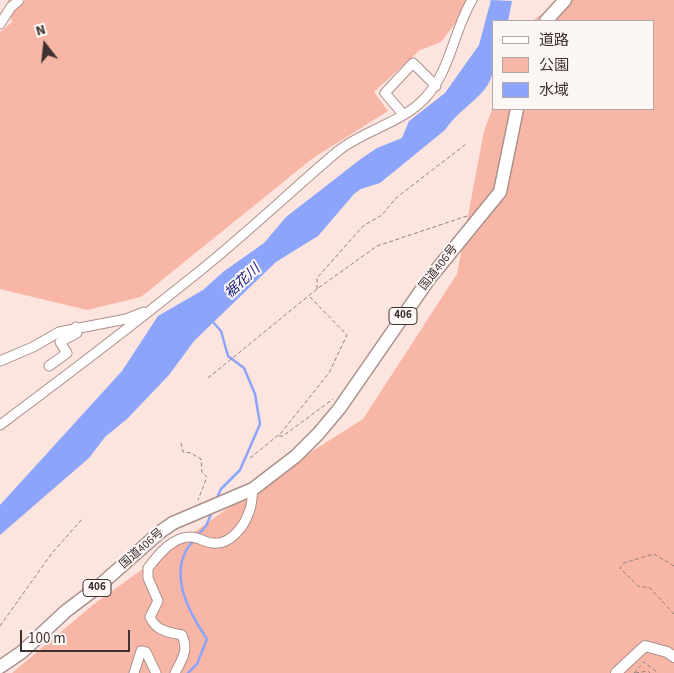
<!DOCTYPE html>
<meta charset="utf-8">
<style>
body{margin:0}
#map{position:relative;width:674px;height:673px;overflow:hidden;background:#fce4df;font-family:"Source Sans 3","Noto Sans JP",sans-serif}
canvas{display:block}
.legend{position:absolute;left:492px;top:20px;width:162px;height:90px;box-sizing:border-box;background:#fcf6f5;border:1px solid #b0a8a6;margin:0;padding:6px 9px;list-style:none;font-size:15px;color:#3d3230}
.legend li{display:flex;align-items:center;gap:10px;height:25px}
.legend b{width:25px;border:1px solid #b0a8a6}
.north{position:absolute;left:20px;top:20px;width:50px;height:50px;-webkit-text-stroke:4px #fcf6f5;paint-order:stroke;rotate:344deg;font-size:14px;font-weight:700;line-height:20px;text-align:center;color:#3d3230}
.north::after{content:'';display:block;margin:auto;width:18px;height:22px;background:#3d3230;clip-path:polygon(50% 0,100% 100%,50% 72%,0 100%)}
.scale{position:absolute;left:20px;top:630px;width:110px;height:22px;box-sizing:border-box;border:2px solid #3d3230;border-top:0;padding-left:6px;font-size:15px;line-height:18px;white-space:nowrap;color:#3d3230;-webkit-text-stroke:4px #fcf6f5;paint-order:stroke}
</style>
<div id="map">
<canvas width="674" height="673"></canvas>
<ul class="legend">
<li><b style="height:6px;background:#fff"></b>道路</li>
<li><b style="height:14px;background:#f8b6a7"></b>公園</li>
<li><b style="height:14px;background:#8ca5fa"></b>水域</li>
</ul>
<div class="north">N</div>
<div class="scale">100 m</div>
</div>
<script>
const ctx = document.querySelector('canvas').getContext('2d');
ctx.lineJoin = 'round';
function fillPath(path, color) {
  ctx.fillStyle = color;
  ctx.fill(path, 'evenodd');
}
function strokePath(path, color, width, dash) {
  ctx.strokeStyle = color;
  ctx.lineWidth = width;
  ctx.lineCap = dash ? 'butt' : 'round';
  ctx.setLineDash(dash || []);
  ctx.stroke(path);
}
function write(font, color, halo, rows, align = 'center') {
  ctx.font = font + ' "Source Sans 3","Noto Sans JP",sans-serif';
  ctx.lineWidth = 4;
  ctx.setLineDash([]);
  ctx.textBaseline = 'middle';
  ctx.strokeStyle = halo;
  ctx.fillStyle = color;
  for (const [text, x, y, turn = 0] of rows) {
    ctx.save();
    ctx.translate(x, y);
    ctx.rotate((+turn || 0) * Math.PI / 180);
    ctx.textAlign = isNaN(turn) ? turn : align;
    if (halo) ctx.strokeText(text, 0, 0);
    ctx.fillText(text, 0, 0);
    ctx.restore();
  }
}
fillPath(new Path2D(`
 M 8,0 L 473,0 L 441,42 L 420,50 L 374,92 L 388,111 L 313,158 L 141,297 L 87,310 L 0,289 L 0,32 L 12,22 Z
 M 561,0 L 674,0 L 674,673 L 12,673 L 94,604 L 267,480 L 363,419 L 457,274 L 484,131 L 493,107 L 493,109 L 653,109 L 653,21 L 532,21 Z`), '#f8b6a7');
fillPath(new Path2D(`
 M 491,0 L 512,1 L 508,21 L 493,21 C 493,41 499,73 485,89 C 473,104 456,113 445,130 L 380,183 L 361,189 L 354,194 L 318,236 L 276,262 L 194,341 L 169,375 L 127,419 L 105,437 L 89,458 L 0,535 L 0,505 L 122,371 L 158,316 L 203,290 L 223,272 L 264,243 L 286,217 L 362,158 L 377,148 L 402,138 L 409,121 L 445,93 L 479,45 Z`), '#8ca5fa');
strokePath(new Path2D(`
 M 212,321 L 221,331 L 228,356 L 244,368 L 255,394 L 260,424 L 240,470 L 221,489 L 216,500
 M 196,537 L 206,526 L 212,512
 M 188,673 L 197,664 L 207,639 C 188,611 166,570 193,541`), '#8ca5fa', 2.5);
const minor = new Path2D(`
 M 0,24 L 11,7 L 19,0
 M 403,114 L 385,93 L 413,63 L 436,86
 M 0,361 L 33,347 L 59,332 L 126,319 L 144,312
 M 49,366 L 67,353 L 60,342 L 77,333 L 76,327
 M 0,425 C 63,378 125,331 186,282 C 239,241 287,194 338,151 C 364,130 402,123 425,98 C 451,70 453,32 472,0
 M 134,673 L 141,651 L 146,652 L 156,673
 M 175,673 C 182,659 189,651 182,635 C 168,632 156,631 150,617 L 158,601 L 148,578 L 148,568 C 158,555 173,536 191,537 C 198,537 206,543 213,543 C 230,545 244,527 249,512 C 252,506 252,496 253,489`);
const major = new Path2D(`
 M 616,673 L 645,646 L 667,652 L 674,657`);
const highway = new Path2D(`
 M 546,21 L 565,0
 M 0,667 L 22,652 L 66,611 L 99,586 L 160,532 L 173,523 L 253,489 L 296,456 L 318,434 L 339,409 L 429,279 L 500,192 L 517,109`);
strokePath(minor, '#ac908a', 11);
strokePath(major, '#ac908a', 12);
strokePath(highway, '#ac908a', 15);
strokePath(new Path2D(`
 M 317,289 L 317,278 L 363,226 L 382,215 L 396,198 L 466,144
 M 208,378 L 317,289 L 377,246 L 467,216
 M 279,436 L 283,436 L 333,399
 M 181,443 L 183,452 L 191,453 L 201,459 L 202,472 L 207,477 L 198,500
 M 250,458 L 281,433 L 329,373 L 347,335 L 310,297
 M 674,566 L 654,554 L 624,563 L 620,568 L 638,586 L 650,588 L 674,614
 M 0,626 L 52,553 L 83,518
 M 634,673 L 644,662 L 658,673
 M 635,673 L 648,671 L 650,673`), '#93827f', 1, [4, 2.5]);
strokePath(minor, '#fff', 9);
strokePath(major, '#fff', 10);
strokePath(highway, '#fff', 12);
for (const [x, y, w] of [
 [403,316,28],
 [97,588,28]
]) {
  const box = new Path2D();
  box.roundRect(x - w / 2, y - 8.5, w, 17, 4);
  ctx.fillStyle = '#fcf6f5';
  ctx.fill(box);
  strokePath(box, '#3d3230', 1);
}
write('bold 11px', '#3d3230', null, [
 ["406",403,316],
 ["406",97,588]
]);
write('12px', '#3d3230', '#fcf6f5', [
 ["国道406号",439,268,-52],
 ["国道406号",142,549,-41]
]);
write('italic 14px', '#19207f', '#fcf6f5', [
 ["裾花川",243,282,-43]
]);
</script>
